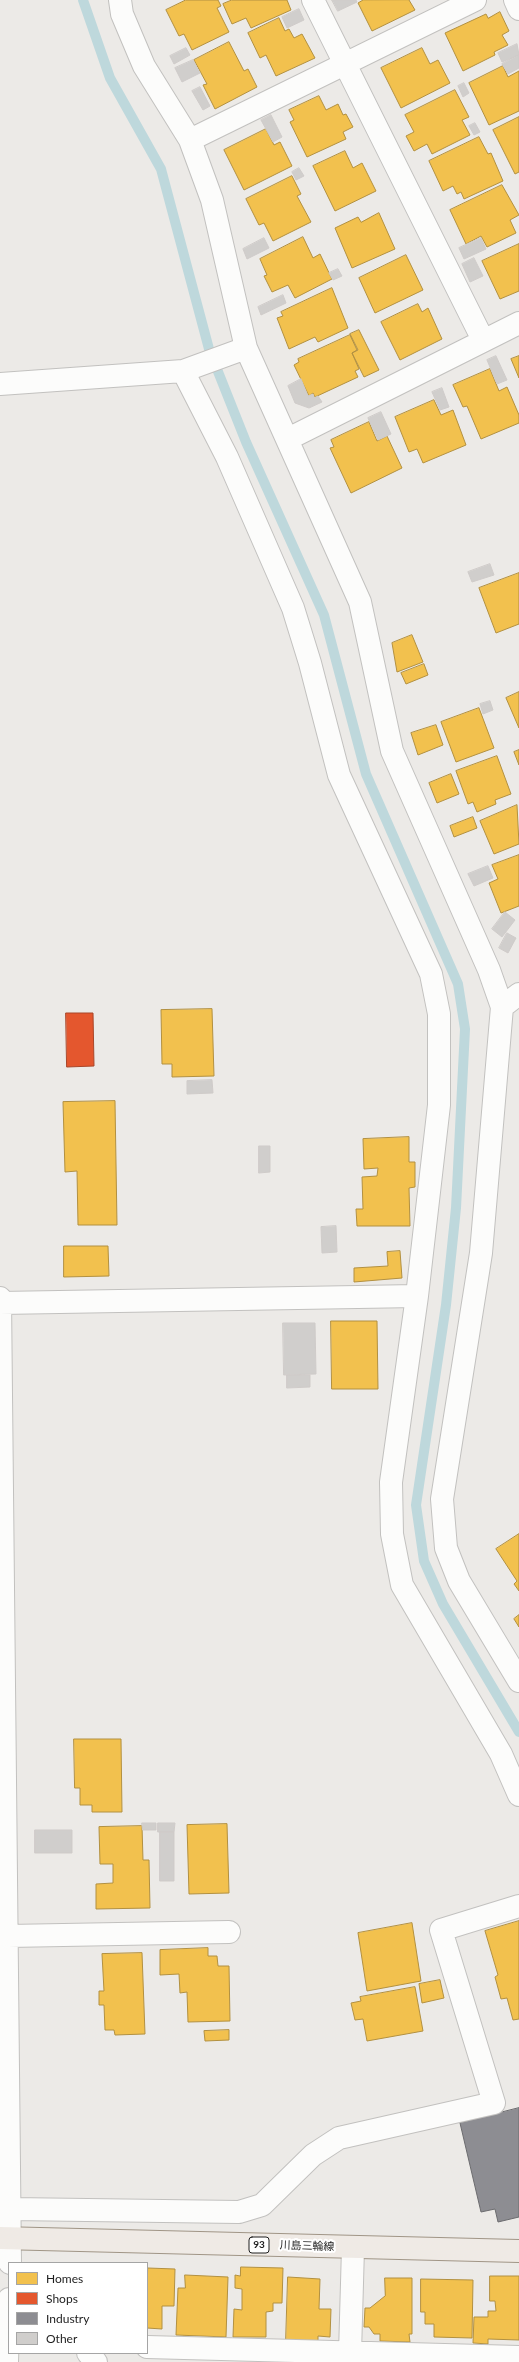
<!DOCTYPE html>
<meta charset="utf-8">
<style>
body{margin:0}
#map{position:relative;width:519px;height:2362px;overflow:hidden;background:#eceae7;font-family:Lato,sans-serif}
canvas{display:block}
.legend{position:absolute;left:8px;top:2262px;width:140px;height:92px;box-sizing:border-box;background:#fff;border:1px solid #a5a5a5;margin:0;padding:5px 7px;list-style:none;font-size:12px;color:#1e1e1e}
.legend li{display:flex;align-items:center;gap:8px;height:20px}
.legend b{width:20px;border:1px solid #a5a5a5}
</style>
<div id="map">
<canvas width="519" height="2362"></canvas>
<ul class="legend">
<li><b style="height:11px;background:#f2c14e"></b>Homes</li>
<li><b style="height:11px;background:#e4572e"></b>Shops</li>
<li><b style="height:11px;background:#8d8d92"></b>Industry</li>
<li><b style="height:11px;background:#d0cecc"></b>Other</li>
</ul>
</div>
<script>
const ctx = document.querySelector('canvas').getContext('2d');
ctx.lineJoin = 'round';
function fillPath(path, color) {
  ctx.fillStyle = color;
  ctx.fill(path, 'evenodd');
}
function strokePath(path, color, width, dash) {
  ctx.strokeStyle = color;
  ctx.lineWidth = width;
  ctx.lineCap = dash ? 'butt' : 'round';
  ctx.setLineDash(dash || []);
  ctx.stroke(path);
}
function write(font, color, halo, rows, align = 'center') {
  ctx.font = font + ' Lato,"Noto Sans JP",sans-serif';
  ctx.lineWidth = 4;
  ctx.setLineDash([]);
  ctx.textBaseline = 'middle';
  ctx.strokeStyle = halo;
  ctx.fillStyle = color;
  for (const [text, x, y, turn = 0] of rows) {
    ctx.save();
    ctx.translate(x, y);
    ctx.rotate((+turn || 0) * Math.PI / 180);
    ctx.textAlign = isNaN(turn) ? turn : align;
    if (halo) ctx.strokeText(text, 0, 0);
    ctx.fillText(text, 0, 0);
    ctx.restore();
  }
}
const homes = new Path2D(`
 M 186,0 L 218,0 L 221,6 L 217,8 L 229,32 L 192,50 L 184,34 L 179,36 L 166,10 Z
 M 232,0 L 287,0 L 291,10 L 251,28 L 246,18 L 232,24 L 223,4 Z
 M 409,0 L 415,10 L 372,31 L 358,3 L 363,0 Z
 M 500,12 L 509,31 L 502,35 L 508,45 L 494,52 L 495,55 L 463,71 L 445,33 L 486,14 L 488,18 Z
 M 279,18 L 285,31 L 289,29 L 294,38 L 302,34 L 315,58 L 276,76 L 266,55 L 260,58 L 248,33 Z
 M 229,42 L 244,71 L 248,69 L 257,87 L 215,109 L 203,85 L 207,84 L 194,60 Z
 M 422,48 L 430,64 L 438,60 L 450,83 L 401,108 L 381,68 Z
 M 503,66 L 508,77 L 519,71 L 519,111 L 489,125 L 469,83 Z
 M 455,90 L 469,117 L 462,120 L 470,135 L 432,154 L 427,144 L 414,151 L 406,136 L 414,132 L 405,115 Z
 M 319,96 L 326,110 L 338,104 L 343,115 L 346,114 L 353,127 L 343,132 L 346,139 L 307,157 L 290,122 L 294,120 L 289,110 Z
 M 519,117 L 519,172 L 515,174 L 493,130 Z
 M 266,129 L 274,145 L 280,142 L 292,166 L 244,190 L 224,150 Z
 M 479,137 L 488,154 L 491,153 L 503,181 L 464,199 L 461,192 L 457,194 L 453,186 L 443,191 L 429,161 Z
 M 345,151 L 353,168 L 362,163 L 376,191 L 335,211 L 313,166 Z
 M 292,176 L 301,194 L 297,196 L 311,222 L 273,241 L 264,223 L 259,225 L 246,199 Z
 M 502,185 L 519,215 L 510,220 L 516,233 L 487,247 L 481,236 L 466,244 L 450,210 Z
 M 379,213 L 395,249 L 352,268 L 335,228 L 358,217 L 361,222 Z
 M 303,237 L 313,258 L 320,254 L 332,279 L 295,298 L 288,285 L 272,292 L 264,276 L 267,275 L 260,259 Z
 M 519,244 L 519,291 L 500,299 L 482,261 Z
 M 406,255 L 423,290 L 375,313 L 359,278 Z
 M 332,288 L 348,328 L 318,342 L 315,337 L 289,349 L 277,318 L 283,316 L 281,312 Z
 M 418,304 L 422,312 L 428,308 L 442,339 L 400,360 L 381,322 Z
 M 359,330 L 379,370 L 364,377 L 352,353 L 358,350 L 350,334 Z
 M 350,335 L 357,350 L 352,353 L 359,369 L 355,371 L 358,377 L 315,397 L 313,393 L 309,396 L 294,365 L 299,362 L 298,359 Z
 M 519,356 L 519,378 L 511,359 Z
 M 490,369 L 499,391 L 507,387 L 519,415 L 519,423 L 481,439 L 467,406 L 463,407 L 453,385 Z
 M 434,400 L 441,415 L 453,410 L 466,445 L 423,463 L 417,449 L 409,452 L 395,417 Z
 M 369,422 L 377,441 L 387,436 L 402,468 L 351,493 L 330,448 L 334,447 L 331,440 Z
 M 519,573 L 519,624 L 496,633 L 479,588 Z
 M 412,635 L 423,662 L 397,672 L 392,643 Z
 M 424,664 L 428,675 L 406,684 L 401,673 Z
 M 519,692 L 519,728 L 506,698 Z
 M 479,708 L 494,748 L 456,762 L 441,722 Z
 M 436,725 L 443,745 L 418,755 L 411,733 Z
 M 519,750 L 519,765 L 514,752 Z
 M 497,756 L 511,794 L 495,800 L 496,804 L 477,812 L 473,802 L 468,804 L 456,771 Z
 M 451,774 L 459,794 L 437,803 L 429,783 Z
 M 517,805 L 519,844 L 494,854 L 480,821 Z
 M 473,817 L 477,828 L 454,837 L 450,826 Z
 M 519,855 L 519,906 L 501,913 L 489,883 L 498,879 L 492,865 Z
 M 212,1009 L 214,1076 L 172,1077 L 172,1064 L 162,1064 L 161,1010 Z
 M 115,1101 L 117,1225 L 78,1225 L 77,1171 L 65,1172 L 63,1102 Z
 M 409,1137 L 409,1162 L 415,1162 L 415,1187 L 409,1188 L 410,1226 L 357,1226 L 356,1209 L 363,1209 L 362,1177 L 377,1176 L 378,1168 L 364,1169 L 363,1139 Z
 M 64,1246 L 108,1246 L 109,1276 L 64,1277 Z
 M 400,1251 L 402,1278 L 354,1282 L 354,1268 L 388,1266 L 387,1252 Z
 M 331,1321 L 377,1321 L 378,1389 L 332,1389 Z
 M 519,1534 L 519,1591 L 514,1584 L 517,1581 L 496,1549 Z
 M 519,1615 L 519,1627 L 514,1619 Z
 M 74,1739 L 121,1739 L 122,1812 L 92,1812 L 92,1805 L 80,1805 L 80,1788 L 75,1788 Z
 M 227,1824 L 229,1893 L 189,1894 L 187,1825 Z
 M 142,1826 L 143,1860 L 149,1860 L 150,1908 L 96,1909 L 96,1884 L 113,1883 L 113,1864 L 100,1864 L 99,1827 Z
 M 519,1921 L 519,2019 L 513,2020 L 507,1998 L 501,1999 L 495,1977 L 498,1975 L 485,1931 Z
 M 412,1923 L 421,1981 L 367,1991 L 358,1933 Z
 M 208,1948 L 208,1956 L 217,1956 L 218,1966 L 229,1966 L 230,2021 L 188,2022 L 187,1992 L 180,1993 L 179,1974 L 160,1975 L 160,1950 Z
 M 142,1953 L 145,2034 L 115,2035 L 114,2030 L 105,2030 L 104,2005 L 99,2005 L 99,1991 L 104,1991 L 102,1954 Z
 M 440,1980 L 444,1998 L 422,2003 L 419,1984 Z
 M 415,1987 L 423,2031 L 367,2041 L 363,2019 L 355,2020 L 351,2003 L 361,2001 L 360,1997 Z
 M 229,2030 L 229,2040 L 205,2041 L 204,2031 Z
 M 241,2267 L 283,2268 L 282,2303 L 273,2303 L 273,2311 L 266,2312 L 266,2337 L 233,2337 L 234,2309 L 242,2310 L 242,2289 L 235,2288 L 235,2275 L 240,2276 Z
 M 148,2268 L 175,2269 L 174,2306 L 162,2306 L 162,2329 L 147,2328 Z
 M 185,2275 L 228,2277 L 226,2337 L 176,2335 L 178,2288 L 185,2288 Z
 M 490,2276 L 519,2276 L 519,2340 L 488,2339 L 488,2344 L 473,2343 L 474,2317 L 488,2317 L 488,2311 L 496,2311 L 495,2301 L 490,2301 Z
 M 288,2277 L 320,2279 L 319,2309 L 331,2309 L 330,2337 L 318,2336 L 318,2342 L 286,2341 Z
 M 385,2278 L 412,2278 L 412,2334 L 409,2334 L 410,2342 L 380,2341 L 380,2334 L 374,2334 L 369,2327 L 364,2327 L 365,2308 L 370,2308 L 385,2296 Z
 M 421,2279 L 473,2280 L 472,2338 L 434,2337 L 434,2324 L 425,2324 L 425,2312 L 421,2312 Z`);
fillPath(homes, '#f2c14e');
strokePath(homes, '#b29040', 1);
const shops = new Path2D(`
 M 66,1013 L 93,1013 L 94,1066 L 67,1067 Z`);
fillPath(shops, '#e4572e');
strokePath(shops, '#a94629', 1);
const industry = new Path2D(`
 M 519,2108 L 519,2217 L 498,2222 L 495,2209 L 481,2212 L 460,2123 Z`);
fillPath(industry, '#8d8d92');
strokePath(industry, '#6c6c6f', 1);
strokePath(new Path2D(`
 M 83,0 L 110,78 L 161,169 L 209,349 L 246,442 L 324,615 L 366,774 L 458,984 L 465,1029 L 456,1208 L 446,1305 L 416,1505 L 424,1561 L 443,1604 L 519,1732`), '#bed8dc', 10);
const building = new Path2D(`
 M 332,0 L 356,0 L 357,2 L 338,11 Z
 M 299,9 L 304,20 L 287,28 L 282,17 Z
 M 517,44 L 519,55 L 502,62 L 498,53 Z
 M 186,48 L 190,55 L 174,64 L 170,56 Z
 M 519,55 L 519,68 L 508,74 L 502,64 Z
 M 193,60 L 200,73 L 182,82 L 175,68 Z
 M 464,83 L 469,93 L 463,97 L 458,86 Z
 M 200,87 L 210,106 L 203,110 L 192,91 Z
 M 271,115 L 282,137 L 273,142 L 261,120 Z
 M 475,123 L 480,132 L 474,135 L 469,126 Z
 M 299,168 L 304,176 L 296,180 L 292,172 Z
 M 264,238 L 269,248 L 247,259 L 243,249 Z
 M 481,238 L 486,249 L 464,259 L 459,248 Z
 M 474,258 L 483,276 L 470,282 L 462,264 Z
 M 338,269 L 342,276 L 333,280 L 329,273 Z
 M 283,295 L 286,303 L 261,315 L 258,307 Z
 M 496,356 L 507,380 L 497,384 L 487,360 Z
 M 301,379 L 308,396 L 313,394 L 314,398 L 318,396 L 322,402 L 309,408 L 295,403 L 288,386 Z
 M 442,388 L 449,407 L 440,410 L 432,392 Z
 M 381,412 L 391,434 L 378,440 L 368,418 Z
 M 490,564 L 494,575 L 472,582 L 468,572 Z
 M 490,701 L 493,710 L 483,714 L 480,704 Z
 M 488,866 L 493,878 L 474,886 L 468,874 Z
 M 505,912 L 515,920 L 502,937 L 492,929 Z
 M 507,933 L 516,938 L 508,953 L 499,948 Z
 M 212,1080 L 213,1093 L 187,1094 L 187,1081 Z
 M 259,1146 L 270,1146 L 270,1172 L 259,1173 Z
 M 336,1226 L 337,1252 L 322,1253 L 321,1227 Z
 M 283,1323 L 315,1323 L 316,1374 L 284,1375 Z
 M 287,1375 L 310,1375 L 310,1387 L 287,1388 Z
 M 142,1823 L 156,1823 L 156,1830 L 143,1830 Z
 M 158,1823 L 175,1823 L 174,1832 L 158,1832 Z
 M 35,1830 L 72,1830 L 72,1853 L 35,1853 Z
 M 160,1832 L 174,1832 L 174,1881 L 160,1881 Z`);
fillPath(building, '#d0cecc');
strokePath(building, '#cfcbc9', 1);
const street = new Path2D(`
 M 120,0 L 122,14 L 144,66 L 190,140 L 212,200 L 246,348 L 360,602 L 392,751 L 489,970 L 502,1007 L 481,1253 L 442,1499 L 446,1548 L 459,1581 L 519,1681
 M 313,0 L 483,340
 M 515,0 L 519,9
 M 190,140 L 475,0
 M 183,371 L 227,457 L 293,608 L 310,663 L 339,775 L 431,974 L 439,1014 L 439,1105 L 417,1296 L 391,1482 L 392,1534 L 402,1585 L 501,1754 L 519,1795
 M 0,384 L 183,371 L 246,348
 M 288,439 L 519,323
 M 502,1007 L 519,994
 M 0,1298 L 10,2263
 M 0,1303 L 417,1296
 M 8,1936 L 229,1932
 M 11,2209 L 239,2212 L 262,2205 L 313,2155 L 339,2138 L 494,2103 L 441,1930 L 519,1906
 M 147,2347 L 519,2357
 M 88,2353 L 96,2362
 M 350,2353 L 353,2248
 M 7,2362 L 9,2299`);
const primary = new Path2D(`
 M 0,2238 L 519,2251`);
strokePath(street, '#c2c1bf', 24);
strokePath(primary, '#a09586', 24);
strokePath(street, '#fcfcfb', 22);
strokePath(primary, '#efeae5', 22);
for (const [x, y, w] of [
 [259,2245,20]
]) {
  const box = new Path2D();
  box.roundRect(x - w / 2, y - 8, w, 16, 3);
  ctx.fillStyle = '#fff';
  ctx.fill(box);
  strokePath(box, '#1e1e1e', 1);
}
write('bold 10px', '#1e1e1e', null, [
 ["93",259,2245]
]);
write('11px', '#1e1e1e', '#fff', [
 ["川島三輪線",307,2246,2]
]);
</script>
